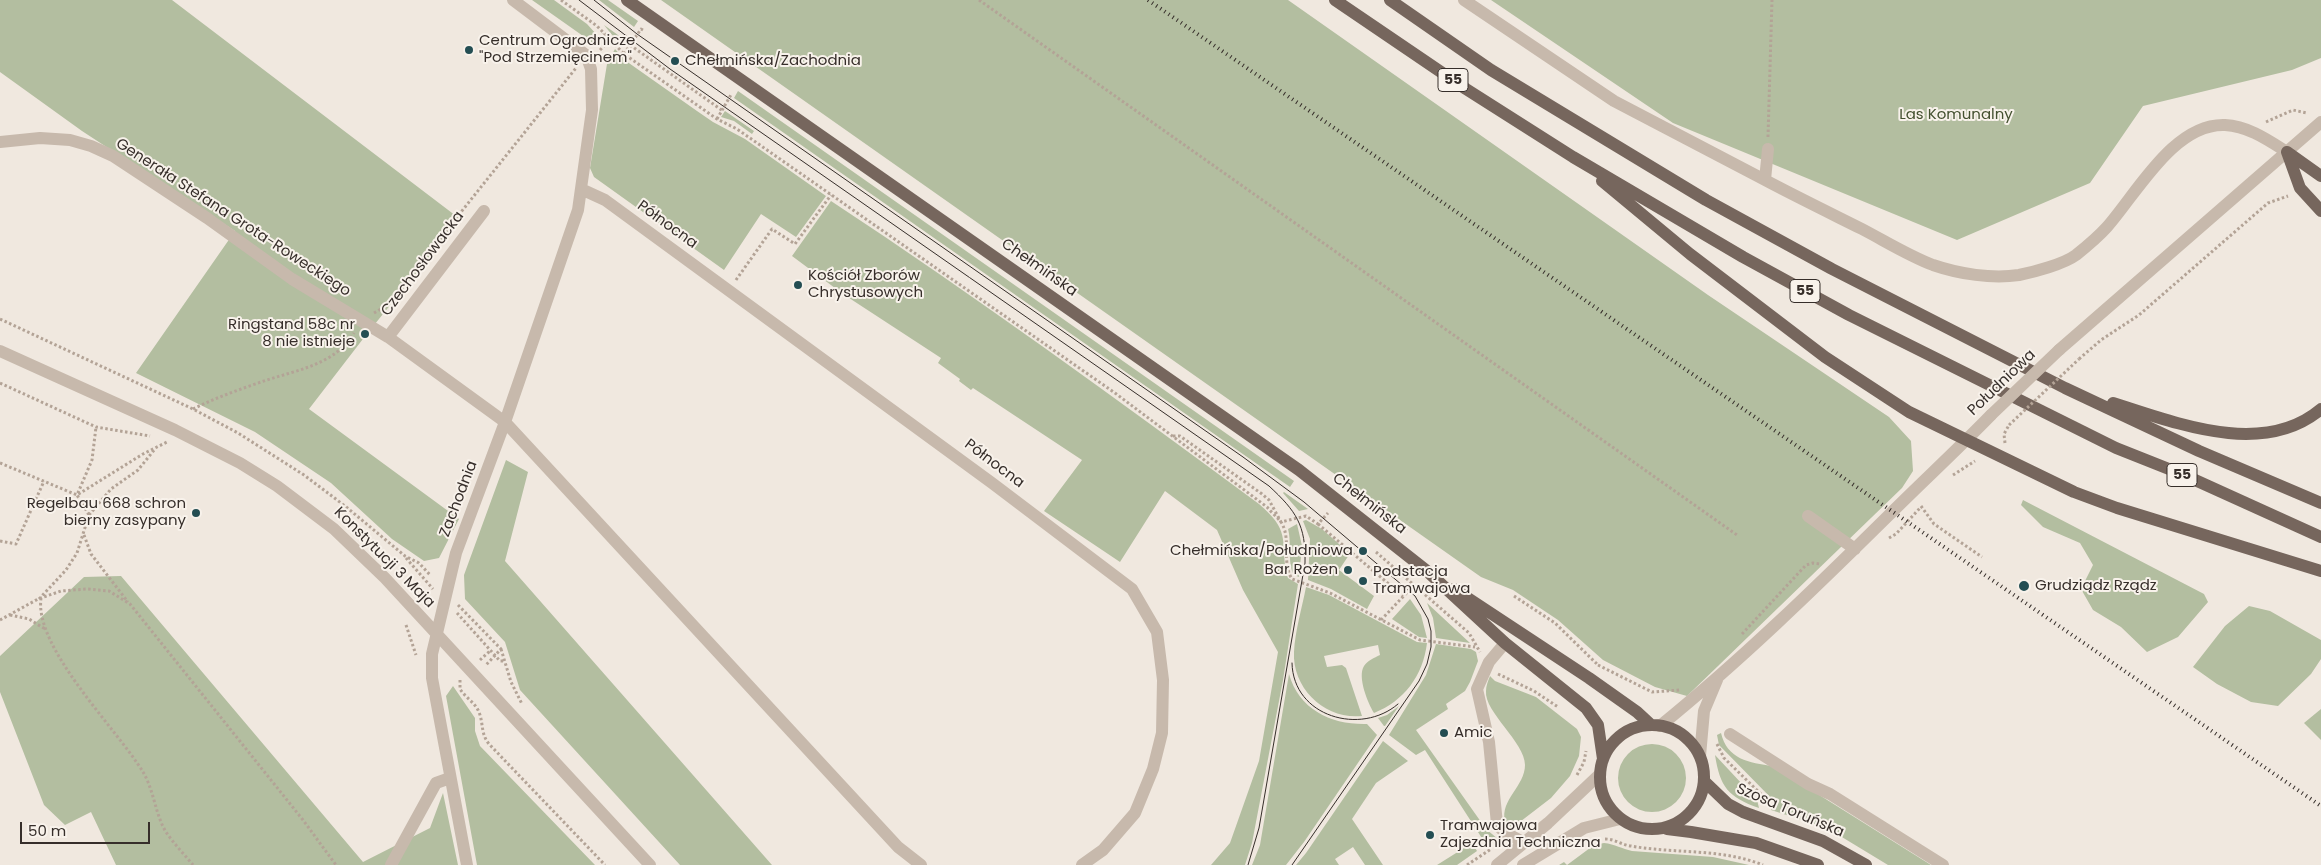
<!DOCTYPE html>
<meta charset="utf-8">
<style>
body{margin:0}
#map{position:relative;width:2321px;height:865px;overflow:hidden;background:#f0e8df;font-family:Poppins,sans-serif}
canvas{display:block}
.scale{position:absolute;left:20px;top:822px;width:130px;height:22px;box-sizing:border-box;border:2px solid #362e2a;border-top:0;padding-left:6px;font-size:15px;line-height:18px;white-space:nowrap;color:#362e2a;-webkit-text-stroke:4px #f8f2eb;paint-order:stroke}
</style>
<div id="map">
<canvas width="2321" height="865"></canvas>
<div class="scale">50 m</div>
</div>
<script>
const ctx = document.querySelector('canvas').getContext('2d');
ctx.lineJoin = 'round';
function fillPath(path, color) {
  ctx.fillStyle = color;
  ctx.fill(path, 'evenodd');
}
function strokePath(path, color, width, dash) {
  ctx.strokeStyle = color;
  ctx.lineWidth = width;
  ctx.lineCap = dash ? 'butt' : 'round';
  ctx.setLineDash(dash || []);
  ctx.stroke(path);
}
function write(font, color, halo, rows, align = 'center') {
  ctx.font = font + ' Poppins,sans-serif';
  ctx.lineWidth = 4;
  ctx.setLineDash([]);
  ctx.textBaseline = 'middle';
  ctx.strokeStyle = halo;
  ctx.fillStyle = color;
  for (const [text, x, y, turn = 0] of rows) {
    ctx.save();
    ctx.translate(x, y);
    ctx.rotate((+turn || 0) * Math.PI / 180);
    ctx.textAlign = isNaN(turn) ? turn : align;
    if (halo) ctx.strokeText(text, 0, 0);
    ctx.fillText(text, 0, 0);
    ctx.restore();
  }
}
fillPath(new Path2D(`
 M 0,0 L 172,0 L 460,219 L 366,335 L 309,409 L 459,519 L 439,558 L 424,561 L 392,539 L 331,483 L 255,432 L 136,373 L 235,231 L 82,131 L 0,72 Z
 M 532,0 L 554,0 L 587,24 L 597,35 L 593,43 Z
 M 599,0 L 608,0 L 638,21 L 634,27 Z
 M 661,0 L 1288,0 L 1708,295 L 1889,417 L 1911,441 L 1913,471 L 1902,488 L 1687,696 L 1655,687 L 1603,660 L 1558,620 L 1513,590 L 1481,577 Z
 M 1491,0 L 2321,0 L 2321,58 L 2292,70 L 2143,106 L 2090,183 L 1957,240 L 1673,123 Z
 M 604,25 L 625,40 L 621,46 Z
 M 615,49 L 626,61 L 697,111 L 713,122 L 745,139 L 826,196 L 796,237 L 761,214 L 724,270 L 594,177 L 590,168 L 607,64 Z
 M 738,91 L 1294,481 L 1290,487 L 734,98 Z
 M 725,111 L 754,131 L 752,134 L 734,121 L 721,117 Z
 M 831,201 C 977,297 1118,400 1259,504 C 1290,531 1281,537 1286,573 L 1288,578 L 1298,584 L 1283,680 L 1252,843 L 1245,865 L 1211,865 L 1230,843 L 1259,761 L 1278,652 L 1243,590 L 1217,530 L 1165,491 L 1120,562 L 1044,511 L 1082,460 L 973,388 L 971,390 L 959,381 L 960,379 L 938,363 L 941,358 L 843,294 L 792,256 Z
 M 506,460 L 528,472 L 505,561 L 772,865 L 680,865 L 520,690 L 505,642 L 465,599 L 464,575 Z
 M 1284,492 L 1308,509 L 1299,511 L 1283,493 Z
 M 2023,500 L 2204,594 L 2208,602 L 2178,637 L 2147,652 L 2121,627 L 2093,610 L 2081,589 L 2093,565 L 2080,543 L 2043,527 L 2021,505 Z
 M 1306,520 L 1322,529 L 1348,552 L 1349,555 L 1339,570 L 1374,596 L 1367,609 L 1331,589 L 1308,580 L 1310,539 L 1303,521 Z
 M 1297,524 L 1302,546 L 1299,577 L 1294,575 C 1287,563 1292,543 1288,529 Z
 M 121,576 L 363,862 L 430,828 L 443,793 L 458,865 L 116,865 L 91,812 L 65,825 L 44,805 L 0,692 L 0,656 L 84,577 Z
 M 1306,587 L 1329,595 L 1417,642 L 1427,643 C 1423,676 1404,701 1374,713 C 1368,703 1357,677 1364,666 C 1368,660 1374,658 1380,655 L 1378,645 L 1324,656 L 1327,667 L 1342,665 L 1346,668 L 1362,716 C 1326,720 1292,689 1294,652 C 1295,631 1302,608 1306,587 Z
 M 1410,599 L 1421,615 L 1427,638 L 1419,637 L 1392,619 Z
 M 1427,603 L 1470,643 L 1436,638 L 1433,618 Z
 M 2249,606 L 2270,611 L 2321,640 L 2321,659 L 2311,674 L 2278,706 L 2251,702 L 2217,684 L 2193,667 L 2225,626 Z
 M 1436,644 L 1471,649 L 1476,652 L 1478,661 L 1470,682 L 1465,691 L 1446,704 L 1448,709 L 1416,730 L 1486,829 L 1498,839 L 1487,846 L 1425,750 L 1416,755 L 1389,735 L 1426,675 Z
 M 1289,674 C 1299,710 1332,725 1367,724 L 1377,735 L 1304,842 L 1286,865 L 1252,865 L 1260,845 Z
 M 1490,676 L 1495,681 L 1536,697 L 1577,729 L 1581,737 L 1579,756 L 1570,776 L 1551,798 L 1512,828 L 1505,821 C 1500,800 1525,786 1525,765 C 1525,742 1484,712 1486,691 C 1486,686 1488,681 1490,676 Z
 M 453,686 L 475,718 L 475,731 L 480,746 L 595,865 L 477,865 L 446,696 Z
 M 1399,706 L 1385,726 L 1384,726 L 1378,718 L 1387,715 Z
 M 2321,709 L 2321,740 L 2304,723 Z
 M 1721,733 C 1727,759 1749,763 1773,766 L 1931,865 L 1888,865 L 1827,828 L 1771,810 L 1775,802 L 1719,745 L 1717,735 Z
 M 1383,741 L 1408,761 L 1376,783 L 1352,819 L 1383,865 L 1365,865 L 1353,847 L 1335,859 L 1339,865 L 1296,865 L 1306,853 Z
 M1618 778a34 34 0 1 1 68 0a34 34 0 1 1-68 0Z
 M 1715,755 L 1757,800 L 1759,808 C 1728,797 1720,787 1715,755 Z
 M 1472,843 L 1477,851 L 1457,865 L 1437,865 Z
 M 1604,843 C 1615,844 1622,849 1632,851 L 1713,857 L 1749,865 L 1559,865 L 1564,862 L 1567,865 L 1594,845 Z`), '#b3bea0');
strokePath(new Path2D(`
 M 561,0 L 597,26 L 624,54 L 717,119 L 737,129 L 1115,393 L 1267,507 C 1271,512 1277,517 1281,522 C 1292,539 1281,562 1292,579 L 1330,593 L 1420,640 L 1475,647
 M 979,0 L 1737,535
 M 630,45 L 723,111
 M 594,46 L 604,34
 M 600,50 L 610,40
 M 624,54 L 641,29 L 643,30
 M 717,119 L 732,93
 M 2266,122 L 2293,110 L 2307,113
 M 1768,137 L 1772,0
 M 736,280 L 772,229 L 795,244 L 831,195
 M 374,313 L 386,306 L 576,68
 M 0,319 L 193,409 L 238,433 L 304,475 L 345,506 L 405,556 L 419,563 L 431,576
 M 2079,359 L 2101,340 L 2139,315 L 2268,203 L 2288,196
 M 0,383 L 96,427 L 150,436
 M 193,409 C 215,398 238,390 261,382 C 295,370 334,366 354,333
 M 1173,436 L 1180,436 L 1262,494 L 1269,500 L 1281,522 L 1306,516 L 1318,524 L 1328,513
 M 2005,443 L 2004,434 L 2009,425
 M 0,463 L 77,495 L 143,454 L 167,442
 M 1953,475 L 1975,461
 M 1921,506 L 1934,524 L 1982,557
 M 89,515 L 111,489 L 138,470 L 155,449
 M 1318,524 L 1403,596
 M 84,535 L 91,554 L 128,602
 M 1889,538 L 1896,534 L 1920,508
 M 0,541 L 16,544 L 44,481
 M 1376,552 L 1469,633 L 1480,652
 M 406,558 L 433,589
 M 1514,596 L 1555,623 L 1597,664
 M 41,598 C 34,648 117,729 143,772 C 154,790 155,814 166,832 C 174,844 184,854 193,865
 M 39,599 L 66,570 L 77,553 L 89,515 L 77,495 L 92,460 L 96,427
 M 458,605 L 501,649 L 486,665
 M 457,613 L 500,661 L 505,661
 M 10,615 L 29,619 L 45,629
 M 0,620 L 38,599 L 61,591 L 87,589 L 109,591 L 130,604 L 303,820 L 336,865
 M 1381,620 L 1415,584
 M 406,625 L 416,655
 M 1742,634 L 1806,565 L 1813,563 L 1820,564
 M 501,649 L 511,682 L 522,704
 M 480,660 L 491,650
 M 1598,665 L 1652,692 L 1680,690
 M 1498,674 L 1534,691 L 1558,707
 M 460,680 L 460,689 C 465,697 474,702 478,710 C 484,722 480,733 489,744 L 605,865
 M 1717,744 L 1724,758 L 1764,797
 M 1577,775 L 1584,762 L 1586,751
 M 1605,839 C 1615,839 1622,845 1631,846 C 1675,854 1721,848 1763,865
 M 1467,865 L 1491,849`), '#b3a396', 3, [2.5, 2.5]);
strokePath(new Path2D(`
 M 1464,0 L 1614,101 L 1765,180
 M 0,142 L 40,138 L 70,140 L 91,146 L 113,156 L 207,218 L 292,279 L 388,337 L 505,422 L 898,847 L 921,865
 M 1768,149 L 1765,180 C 1797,197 1830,213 1862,229 C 1885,241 1909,256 1933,265 C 1959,274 1992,279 2019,275 C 2034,272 2064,264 2076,255 C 2086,247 2098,237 2107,227 C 2137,193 2174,123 2225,125 C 2248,126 2268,140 2287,152
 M 581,189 L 605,200 L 992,483 L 1132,589 L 1157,632 L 1163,680 L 1162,733 L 1153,769 L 1135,813 L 1103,850 L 1082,865
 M 388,337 L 484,211
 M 2059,350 L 2321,122
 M 0,351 L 175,430 L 240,463 L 277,486 L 334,529 L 385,578 L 650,865
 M 1808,516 L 1855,549
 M 1505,643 L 1489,662 L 1477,689 L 1489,742 L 1497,824 L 1504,832 L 1523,842
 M 1660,726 C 1740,661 1814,589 1888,516 C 1922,482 1957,450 1991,415
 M 1730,734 L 1808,784 L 1830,794 L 1943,865
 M 1700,756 L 1704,711 L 1717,680
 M 391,865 L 436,783 L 450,778
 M 467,865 L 432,678 L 432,654 L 456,553 L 505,422 L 578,210 L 592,110 L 591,69 L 586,55 L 513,0
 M 1497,865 L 1548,823 L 1600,774
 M 1523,865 L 1584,828 L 1620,819`), '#c7b9ac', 12);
strokePath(new Path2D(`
 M 627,0 L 1299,470 L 1427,571 L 1505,643 L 1586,708 L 1598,725 L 1603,759
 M 1335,0 L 1466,89 L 1573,157 L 1743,257 L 1849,315 L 2116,448 L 2184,475 L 2321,537
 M 1390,0 L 1491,70 L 1706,200 L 1832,269 L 2065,388 L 2199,451 L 2321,503
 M 2287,152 L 2300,188 L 2321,211
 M 2287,152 L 2321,176
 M 1602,181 L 1690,254 L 1825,357 L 1909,412 L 2074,492 L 2117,508 L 2321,571
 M 2113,403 C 2176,423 2263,458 2321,409
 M 1454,589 L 1589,678 L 1637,712 L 1651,725
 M1600 777a52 52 0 1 1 104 0a52 52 0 1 1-104 0Z
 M 1704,781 L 1728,804 L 1743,812 L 1823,841 L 1866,865
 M 1667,829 L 1691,832 L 1756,843 L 1818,865`), '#76665d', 12);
strokePath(new Path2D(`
 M 579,0 L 670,69 L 1269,486 C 1296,511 1306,525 1305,563 L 1259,828 L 1248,865
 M 594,0 L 637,34 L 1243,457 L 1304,502 L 1415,596 L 1428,619 L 1431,631 L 1431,647 L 1427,664 L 1419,681 L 1292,865
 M 1292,663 C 1293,717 1361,736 1398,704`), '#362e2a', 1);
strokePath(new Path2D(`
 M 1148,0 L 2321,806`), '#362e2a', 4, [1, 4]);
strokePath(new Path2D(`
 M 2009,425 L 2079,359`), '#b3a396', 3, [2.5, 2.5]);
strokePath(new Path2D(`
 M 1991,415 L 2059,350`), '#c7b9ac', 12);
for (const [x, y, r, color] of [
 [469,50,5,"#244e53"],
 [675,61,5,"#244e53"],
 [798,285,5,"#244e53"],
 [365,334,5,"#244e53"],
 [196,513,5,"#244e53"],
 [1363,551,5,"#244e53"],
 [1348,570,5,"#244e53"],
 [1363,581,5,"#244e53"],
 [2024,586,6,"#244e53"],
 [1444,733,5,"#244e53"],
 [1430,835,5,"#244e53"]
]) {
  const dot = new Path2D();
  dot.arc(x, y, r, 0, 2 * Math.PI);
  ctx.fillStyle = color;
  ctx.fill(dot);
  strokePath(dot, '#f8f2eb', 2);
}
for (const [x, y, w] of [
 [1453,80,30],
 [1805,291,30],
 [2182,475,30]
]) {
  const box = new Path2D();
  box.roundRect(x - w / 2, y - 11.5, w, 23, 4);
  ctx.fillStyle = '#f8f2eb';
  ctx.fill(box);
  strokePath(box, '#362e2a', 1);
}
write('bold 14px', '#362e2a', null, [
 ["55",1453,80],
 ["55",1805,291],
 ["55",2182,475]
]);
write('15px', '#362e2a', '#f8f2eb', [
 ["Centrum Ogrodnicze",479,41],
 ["\"Pod Strzemięcinem\"",479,58],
 ["Chełmińska/Zachodnia",685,61],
 ["Kościół Zborów",808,276],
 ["Chrystusowych",808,293],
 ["Ringstand 58c nr",355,325,"right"],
 ["8 nie istnieje",355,342,"right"],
 ["Regelbau 668 schron",186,504,"right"],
 ["bierny zasypany",186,521,"right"],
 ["Chełmińska/Południowa",1353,551,"right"],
 ["Bar Rożen",1338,570,"right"],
 ["Podstacja",1373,572],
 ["Tramwajowa",1373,589],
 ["Grudziądz Rządz",2035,586],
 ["Amic",1454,733],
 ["Tramwajowa",1440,826],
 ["Zajezdnia Techniczna",1440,843]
], 'left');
write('15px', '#445130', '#f8f2eb', [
 ["Las Komunalny",1956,115]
]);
write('15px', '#362e2a', '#f8f2eb', [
 ["Generała Stefana Grota-Roweckiego",233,218,33],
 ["Północna",667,225,36],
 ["Czechosłowacka",423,264,-53],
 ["Chełmińska",1039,268,35],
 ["Południowa",2002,383,-44],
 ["Północna",994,464,37],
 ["Zachodnia",459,499,-69],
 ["Chełmińska",1369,504,38],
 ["Konstytucji 3 Maja",384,558,45],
 ["Szosa Toruńska",1790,811,23]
]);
</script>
